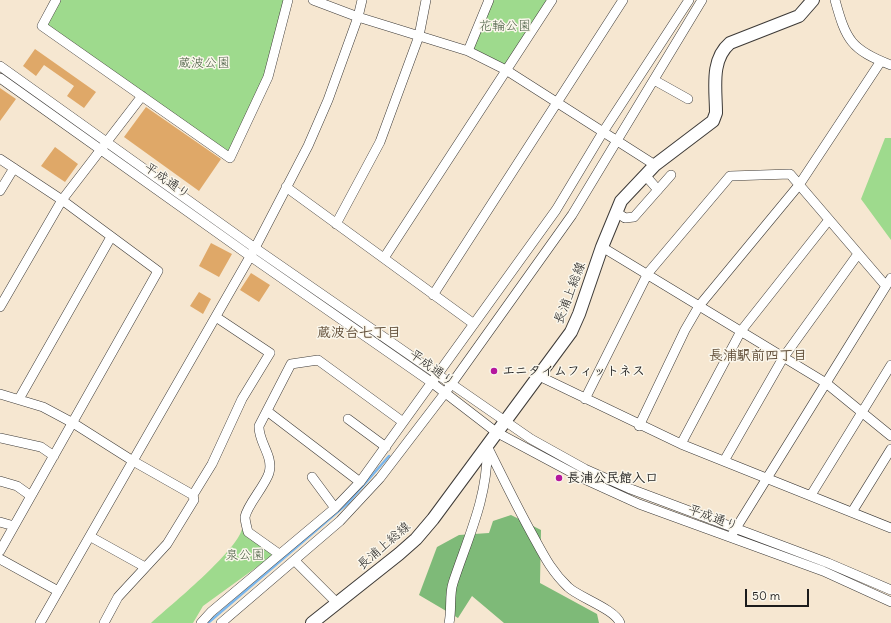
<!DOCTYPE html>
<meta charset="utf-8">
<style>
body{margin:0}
#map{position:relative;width:891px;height:623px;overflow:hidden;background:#f6e7d1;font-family:Delius,sans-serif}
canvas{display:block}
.scale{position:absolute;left:745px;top:589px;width:64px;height:18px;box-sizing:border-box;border:2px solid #1c1c1c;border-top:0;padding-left:5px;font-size:12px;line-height:14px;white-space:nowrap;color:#1c1c1c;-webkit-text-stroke:3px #fbf7ec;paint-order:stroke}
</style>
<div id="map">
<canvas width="891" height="623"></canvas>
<div class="scale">50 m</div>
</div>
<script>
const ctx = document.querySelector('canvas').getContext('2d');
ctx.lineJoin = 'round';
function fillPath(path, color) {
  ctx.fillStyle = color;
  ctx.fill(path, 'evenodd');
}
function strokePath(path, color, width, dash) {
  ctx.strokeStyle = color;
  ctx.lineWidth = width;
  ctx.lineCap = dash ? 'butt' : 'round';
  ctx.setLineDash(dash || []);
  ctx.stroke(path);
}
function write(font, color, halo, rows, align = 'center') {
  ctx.font = font + ' Delius,"Klee One",sans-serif';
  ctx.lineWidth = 3;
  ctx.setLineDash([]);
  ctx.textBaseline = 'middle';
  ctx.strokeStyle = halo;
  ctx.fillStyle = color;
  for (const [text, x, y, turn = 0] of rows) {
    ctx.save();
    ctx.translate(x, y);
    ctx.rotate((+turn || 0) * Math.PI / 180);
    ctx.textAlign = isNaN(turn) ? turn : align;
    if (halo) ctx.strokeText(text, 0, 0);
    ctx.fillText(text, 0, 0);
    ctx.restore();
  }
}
fillPath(new Path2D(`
 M 57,0 L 288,0 L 268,77 L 230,158 L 42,26 Z
 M 489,0 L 552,0 L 506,70 L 468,51 Z
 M 885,138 L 891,138 L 891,240 L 861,199 Z
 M 242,529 L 246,536 L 271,552 L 272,556 L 203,606 L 193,623 L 151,623 C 171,605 236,552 242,529 Z`), '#9eda8d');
fillPath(new Path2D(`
 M 511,515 L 541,530 L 540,583 L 597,614 L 599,623 L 504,623 L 472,596 L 458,618 L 419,595 L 437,547 L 459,535 L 489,533 L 493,521 Z`), '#7eba78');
strokePath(new Path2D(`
 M 208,623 L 348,503 L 389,456`), '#7ab6ec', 2.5);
fillPath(new Path2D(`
 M 35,49 L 96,92 L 84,108 L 67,96 L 74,86 L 44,65 L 36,76 L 23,66 Z
 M 0,88 L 16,99 L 0,121 Z
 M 146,107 L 221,159 L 199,191 L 124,137 Z
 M 55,147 L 78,164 L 65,182 L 41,166 Z
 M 211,243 L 232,254 L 219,277 L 199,266 Z
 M 251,273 L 270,285 L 259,302 L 240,290 Z
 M 199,292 L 211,299 L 203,314 L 190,306 Z`), '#dfa868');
const minor = new Path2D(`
 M 56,0 L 42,26 L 230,158 L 268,77 L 288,0
 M 313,0 L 358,17 L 468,51 L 506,70 L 655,165
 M 835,0 C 846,40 851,50 891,65
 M 468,51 L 489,0
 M 0,66 L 255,248 L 531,439 L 585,469 L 628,488 L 828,563 L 891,590
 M 0,78 L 250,256 L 431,382 L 496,432 L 584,479 L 639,504 L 823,571 L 891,602
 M 654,80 L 688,99
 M 0,159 L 62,200 L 158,271 L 0,551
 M 645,175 L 658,190
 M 286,187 L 474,324
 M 0,191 L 14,168
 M 616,212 L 625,218 L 634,217 L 671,175
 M 336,224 L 380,142 L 419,36 L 426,0
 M 602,247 L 826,383 L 891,436
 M 384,258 L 552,0
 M 433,295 L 623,0
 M 0,307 L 62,200 L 142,96
 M 539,376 L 681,444 L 891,528
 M 0,394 L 43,407 L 73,423 L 133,461 L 193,495
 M 19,399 L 111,237
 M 585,399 L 648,273 L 730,176 L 790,174 L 886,286
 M 267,411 L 360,482
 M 348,419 L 386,447
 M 639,426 L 685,330 L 699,306 L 799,185 L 881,61
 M 0,438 L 41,447 L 54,456
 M 681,444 L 741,331 L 828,221
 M 487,446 C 502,476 516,505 532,534 C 543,554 551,571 568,587 C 578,597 615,609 620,623
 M 724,461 L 783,358 L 858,254
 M 312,477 L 335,508
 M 0,481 L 17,486 L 31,496
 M 811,495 L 891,365
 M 852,512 L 891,449
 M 0,522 L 14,526
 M 733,533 L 891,278
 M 91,537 L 145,567
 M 279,554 L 248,532 C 247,528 245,521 245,517 C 247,505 265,486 269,473 C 274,456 258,442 259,426 L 291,364 L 318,360 L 403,422
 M 0,559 L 58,591
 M 295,561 L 337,603
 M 40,623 L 255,248 L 308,146 L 328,100 L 358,17 L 362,0
 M 104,623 L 118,597 L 167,544 L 194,500 L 193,495 L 212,464 L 242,399 L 270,353 L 216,317
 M 201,623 L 211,612 L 335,508 L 360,482 L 556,210 L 603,132 L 689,0
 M 221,623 L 340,521 L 380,478 L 445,393 L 572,215 L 702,0
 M 449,623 C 452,610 449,595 453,583 C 467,540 488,497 487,450`);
const major = new Path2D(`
 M 312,623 L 399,554 L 416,539 L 433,519 L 571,332 L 579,314 L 602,247 L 621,201 L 655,165 L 713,121 L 716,113 C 716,89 710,60 730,43 L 799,16 L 813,0`);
strokePath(minor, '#3d3a37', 10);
strokePath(major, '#3d3a37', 14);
strokePath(minor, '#fff', 9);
strokePath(major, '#fff', 12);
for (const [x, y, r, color] of [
 [494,371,4,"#b5179e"],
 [559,478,4,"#b5179e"]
]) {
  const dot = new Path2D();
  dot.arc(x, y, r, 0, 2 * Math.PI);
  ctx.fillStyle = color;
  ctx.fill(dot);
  strokePath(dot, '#fbf7ec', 1.5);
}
write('13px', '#4a5e44', '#fbf7ec', [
 ["花輪公園",505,26],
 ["蔵波公園",204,63],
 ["泉公園",245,555]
]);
write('13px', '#1c1c1c', '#fbf7ec', [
 ["平成通り",167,181,35],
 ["長浦上総線",570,293,-69],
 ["平成通り",432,368,36],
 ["平成通り",713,518,20],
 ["長浦上総線",384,546,-41]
]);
write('bold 13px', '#1c1c1c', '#fbf7ec', [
 ["エニタイムフィットネス",502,371],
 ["長浦公民館入口",567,478]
], 'left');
write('bold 14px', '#604d37', '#fbf7ec', [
 ["蔵波台七丁目",359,333],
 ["長浦駅前四丁目",758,356]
]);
</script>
